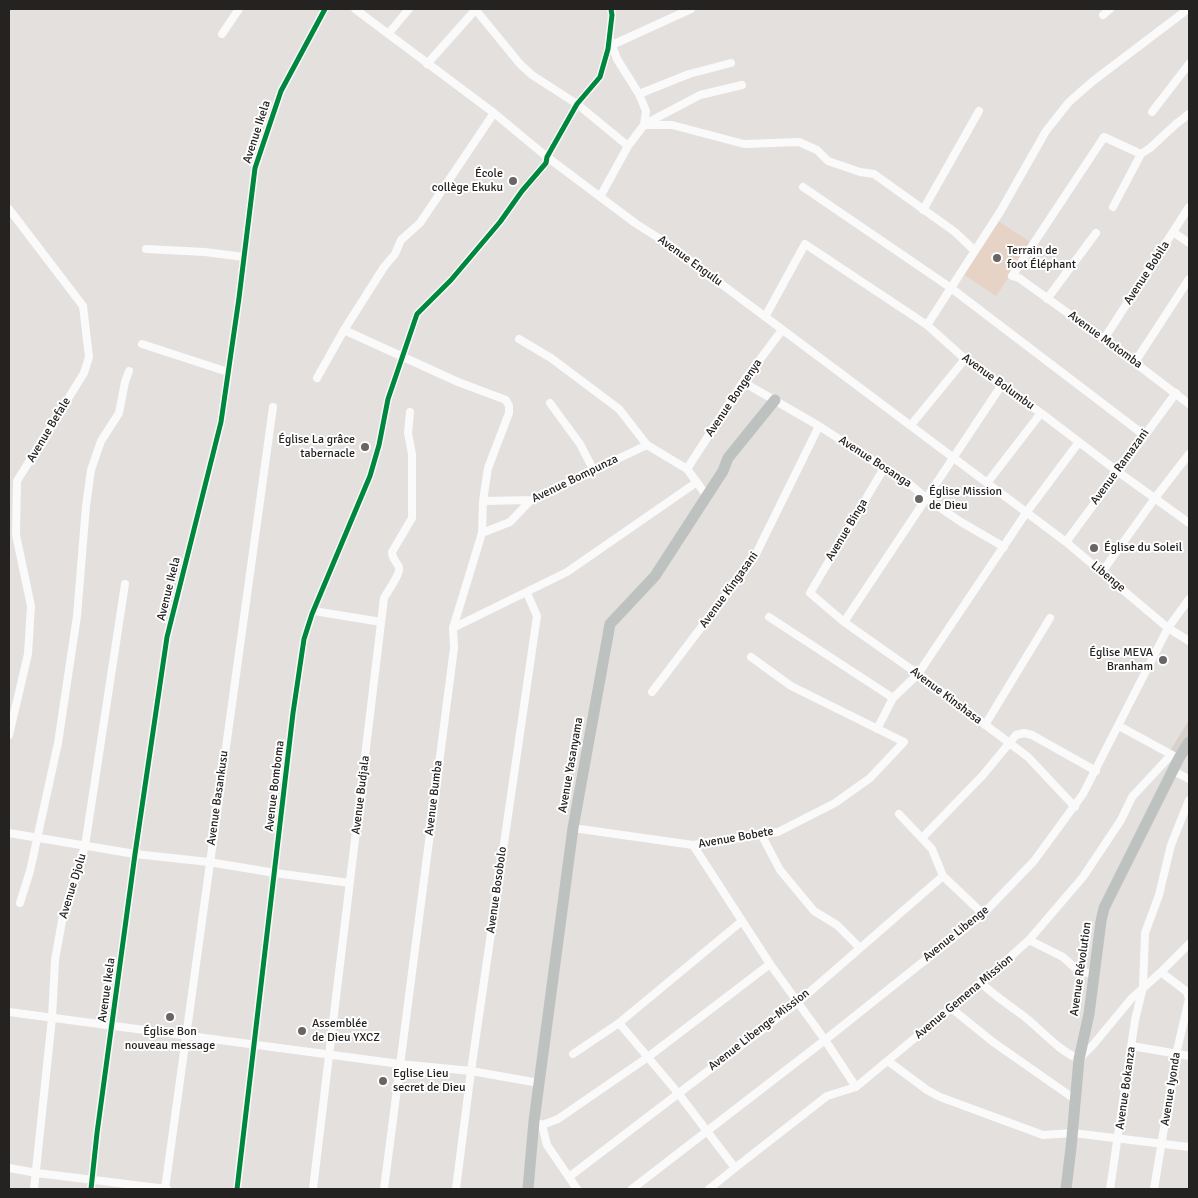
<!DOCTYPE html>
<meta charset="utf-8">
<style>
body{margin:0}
#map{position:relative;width:1198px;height:1198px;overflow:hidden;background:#e3e0de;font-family:Signika,sans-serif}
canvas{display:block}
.frame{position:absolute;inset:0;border:10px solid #252322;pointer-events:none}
</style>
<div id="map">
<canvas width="1198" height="1198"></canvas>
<div class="frame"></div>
</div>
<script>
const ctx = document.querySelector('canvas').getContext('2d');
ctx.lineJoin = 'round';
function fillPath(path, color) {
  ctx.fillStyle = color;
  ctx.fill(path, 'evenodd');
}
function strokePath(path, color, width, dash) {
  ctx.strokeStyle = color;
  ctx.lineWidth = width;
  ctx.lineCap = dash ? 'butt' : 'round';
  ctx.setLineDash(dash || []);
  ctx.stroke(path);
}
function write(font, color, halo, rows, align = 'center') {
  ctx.font = font + ' Signika,sans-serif';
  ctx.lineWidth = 4;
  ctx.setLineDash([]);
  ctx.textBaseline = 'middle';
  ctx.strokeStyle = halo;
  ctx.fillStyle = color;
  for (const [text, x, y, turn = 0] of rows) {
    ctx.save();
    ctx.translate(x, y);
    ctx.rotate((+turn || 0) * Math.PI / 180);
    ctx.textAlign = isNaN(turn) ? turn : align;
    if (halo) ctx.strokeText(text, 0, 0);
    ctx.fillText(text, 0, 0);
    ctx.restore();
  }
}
fillPath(new Path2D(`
 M 1189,720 L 1189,749 L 1178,765 L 1165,759 Z`), '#d8d0cb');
fillPath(new Path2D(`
 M 998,221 L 1032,243 L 996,296 L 963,274 Z`), '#e6d3c6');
strokePath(new Path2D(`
 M 355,9 L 494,113 L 547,157 L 635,223 L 668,244 L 1066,542 L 1168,628 L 1189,641
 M 475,9 L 520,64 L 532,75 L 577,104 L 628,146
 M 1103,15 L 1110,9
 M 222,34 L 239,9
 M 388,34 L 409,9
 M 612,45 L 691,9
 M 427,64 L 476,9
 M 639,94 L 689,74 L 731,63
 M 1152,112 L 1189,64
 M 645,124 L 700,95 L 742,85
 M 644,125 L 672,125 L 744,144 L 799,142 L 817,150 L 828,161 L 860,172 L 874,174 L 955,232 L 975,251
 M 1141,154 L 1104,137 L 1012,276 L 1019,278 L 1104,339 L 1189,404
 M 803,187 L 951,288 L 1144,435
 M 600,197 L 628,146 L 644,125 L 646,111 L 639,94 L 617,59 L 610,40
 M 1113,207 L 1141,154 L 1150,148 L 1176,124 L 1189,114
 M 9,209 L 83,306 L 89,357 L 84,373 L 17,481 L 16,535 L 31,606 L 28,654 L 9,735
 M 923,210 L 979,111
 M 1173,232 L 1189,243
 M 146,249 L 205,252 L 244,257
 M 1047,299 L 1096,233
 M 765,317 L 805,244 L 927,325 L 965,359 L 1041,413 L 1117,471 L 1189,523
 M 927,325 L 1000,212 L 1046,131 L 1069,102 L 1093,81 L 1188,9
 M 344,330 L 458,382 L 506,400 L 509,406 L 509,413 L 488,468 L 483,501 L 482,533 L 453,628 L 454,648 L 384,1189
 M 519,339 L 551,358 L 619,409 L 647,445 L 687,469 L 707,496
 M 1104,339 L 1189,207
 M 142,344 L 228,372
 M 1135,362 L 1189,279
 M 317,378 L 344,330 L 384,267 L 395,254 L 401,240 L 420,223 L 494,113
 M 743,382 L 819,426 L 912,486 L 927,499 L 961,522 L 1004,547
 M 550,403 L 580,444 L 593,469
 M 911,425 L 965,359
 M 884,468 L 810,593 L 844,622 L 918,674 L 1028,757 L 1075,807
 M 687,469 L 743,382 L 782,330
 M 987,483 L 1041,413
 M 483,501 L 531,500
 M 482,533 L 510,522 L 531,500 L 647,445
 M 1066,542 L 1176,393
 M 1102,572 L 1155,498 L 1189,454
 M 314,611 L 381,622
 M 769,617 L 893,698 L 918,674 L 1026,513 L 1079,442
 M 844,622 L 1001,386
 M 453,628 L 567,572 L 697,482
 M 652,692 L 754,558 L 819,426
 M 985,725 L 1050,618
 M 1119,726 L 1174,756
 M 877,729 L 893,698
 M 1173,771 L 1189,779
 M 899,814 L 932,849 L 943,876 L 983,914
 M 573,828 L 693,845 L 770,964 L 825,1040 L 856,1087
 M 9,833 L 135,854 L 209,862 L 275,873 L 350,883
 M 761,834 L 780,870 L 814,911 L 837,925 L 860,948
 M 922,838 L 983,775 L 1016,735 L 1024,733 L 1032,735 L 1096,771
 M 693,845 L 778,832 L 835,803 L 870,778 L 904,742 L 791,686 L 751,657
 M 20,903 L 30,871 L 58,743 L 77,616 L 86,506 L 91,470 L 101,441 L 119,413 L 125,382 L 129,371
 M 1029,940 L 1063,957 L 1076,969 L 1094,975
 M 981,983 C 994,995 1007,1004 1021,1014 C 1040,1028 1057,1050 1079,1059 L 1093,1045 L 1131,999 L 1161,972 L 1189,944
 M 951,1008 L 993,1042 L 1076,1100
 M 9,1012 L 400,1064 L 471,1071 L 539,1083
 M 619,1023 L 678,1093 L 735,1168
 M 1132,1046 L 1189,1056
 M 573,1054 L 619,1023 L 742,921
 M 888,1061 L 927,1090 L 940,1097 L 1043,1135 L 1073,1133 L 1189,1147
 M 538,1123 L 542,1125 L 547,1145 L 577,1189
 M 542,1125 L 558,1119 L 648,1057 L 770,964
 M 9,1168 L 37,1173 L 167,1189
 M 569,1177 L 797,1003 L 943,876
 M 34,1189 L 52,1018 L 55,960 L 62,921 L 85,846 L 125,584
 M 91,1189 L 97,1133 L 135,854 L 167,637 L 221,422 L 239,298 L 255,168 L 281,91 L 325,9
 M 165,1189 L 273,407
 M 237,1189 L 293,713 L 304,639 L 312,614 L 370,476 L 379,445 L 388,399 L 417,314 L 451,280 L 500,222 L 522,191 L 546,163 L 547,157 L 577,104 L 600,77 L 608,49 L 612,15 L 611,9
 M 313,1189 L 384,598 C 388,591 401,573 399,567 C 396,561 392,559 392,552 L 412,518 L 412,454 L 408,433 L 410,412
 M 456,1189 L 471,1071 L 537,616 L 527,593
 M 632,1189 L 825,1040 L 983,914 L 1034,861 L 1083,794 L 1168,628 L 1189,599
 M 709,1189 L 735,1168 L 827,1096 L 856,1087 L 981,983 L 1029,940 L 1083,877 L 1121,820 L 1132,797 L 1171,755
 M 1110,1189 L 1135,1020 L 1143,987 L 1145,933 L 1159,895 L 1171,845 L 1189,800
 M 1154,1189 L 1176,1055 L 1189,999 L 1187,992 L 1161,972`), '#fbfafa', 8);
strokePath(new Path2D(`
 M 528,1189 L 534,1121 L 573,828 L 610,624 L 655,576 L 723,471 L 728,458 L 775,400
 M 1066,1189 L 1071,1148 L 1079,1059 L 1089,1014 L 1101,921 L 1104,908 L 1179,758 L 1189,742`), '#bdc2c1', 11);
strokePath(new Path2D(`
 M 91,1189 L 97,1133 L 135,854 L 167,637 L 221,422 L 239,298 L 255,168 L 281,91 L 325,9
 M 237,1189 L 293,713 L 304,639 L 312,614 L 370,476 L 379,445 L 388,399 L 417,314 L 451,280 L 500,222 L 522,191 L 546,163 L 547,157 L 577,104 L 600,77 L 608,49 L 612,15 L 611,9`), '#00873e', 5);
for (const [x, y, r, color] of [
 [513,181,5,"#686564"],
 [997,258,5,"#686564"],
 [365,447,5,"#686564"],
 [919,499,5,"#686564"],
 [1094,548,5,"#686564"],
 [1163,660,5,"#686564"],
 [170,1017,5,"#686564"],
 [302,1031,5,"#686564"],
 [383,1081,5,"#686564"]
]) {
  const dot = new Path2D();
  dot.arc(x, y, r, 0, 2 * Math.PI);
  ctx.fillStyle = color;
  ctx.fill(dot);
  strokePath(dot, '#fff', 2);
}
write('12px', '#252322', '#fff', [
 ["Avenue Ikela",257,132,-72],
 ["Avenue Engulu",690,261,36],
 ["Avenue Bobila",1147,273,-57],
 ["Avenue Motomba",1105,340,36],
 ["Avenue Bolumbu",998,382,36],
 ["Avenue Bongenya",734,398,-56],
 ["Avenue Befale",49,430,-59],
 ["Avenue Bosanga",875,462,33],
 ["Avenue Ramazani",1120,467,-54],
 ["Avenue Bompunza",575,479,-26],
 ["Avenue Binga",847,530,-59],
 ["Libenge",1108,577,40],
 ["Avenue Ikela",169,589,-76],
 ["Avenue Kingasani",729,590,-54],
 ["Avenue Kinshasa",946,696,37],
 ["Avenue Yasanyama",571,765,-80],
 ["Avenue Bomboma",275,786,-83],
 ["Avenue Budjala",361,795,-83],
 ["Avenue Basankusu",218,798,-82],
 ["Avenue Bumba",434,798,-83],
 ["Avenue Bobete",736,838,-10],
 ["Avenue Djolu",73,886,-73],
 ["Avenue Bosobolo",497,890,-82],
 ["Avenue Libenge",956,934,-39],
 ["Avenue Révolution",1081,969,-82],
 ["Avenue Ikela",107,990,-82],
 ["Avenue Gemena Mission",964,997,-40],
 ["Avenue Libenge-Mission",759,1030,-38],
 ["Avenue Bokanza",1126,1088,-82],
 ["Avenue Iyonda",1171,1089,-81]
]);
write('12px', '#252322', '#fff', [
 ["École",503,174,"right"],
 ["collège Ekuku",503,188,"right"],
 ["Terrain de",1007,251],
 ["foot Éléphant",1007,265],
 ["Église La grâce",355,440,"right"],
 ["tabernacle",355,454,"right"],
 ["Église Mission",929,492],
 ["de Dieu",929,506],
 ["Église du Soleil",1104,548],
 ["Église MEVA",1153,653,"right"],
 ["Branham",1153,667,"right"],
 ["Assemblée",312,1024],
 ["de Dieu YXCZ",312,1038],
 ["Église Bon",170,1032,"center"],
 ["nouveau message",170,1046,"center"],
 ["Eglise Lieu",393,1074],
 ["secret de Dieu",393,1088]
], 'left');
</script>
